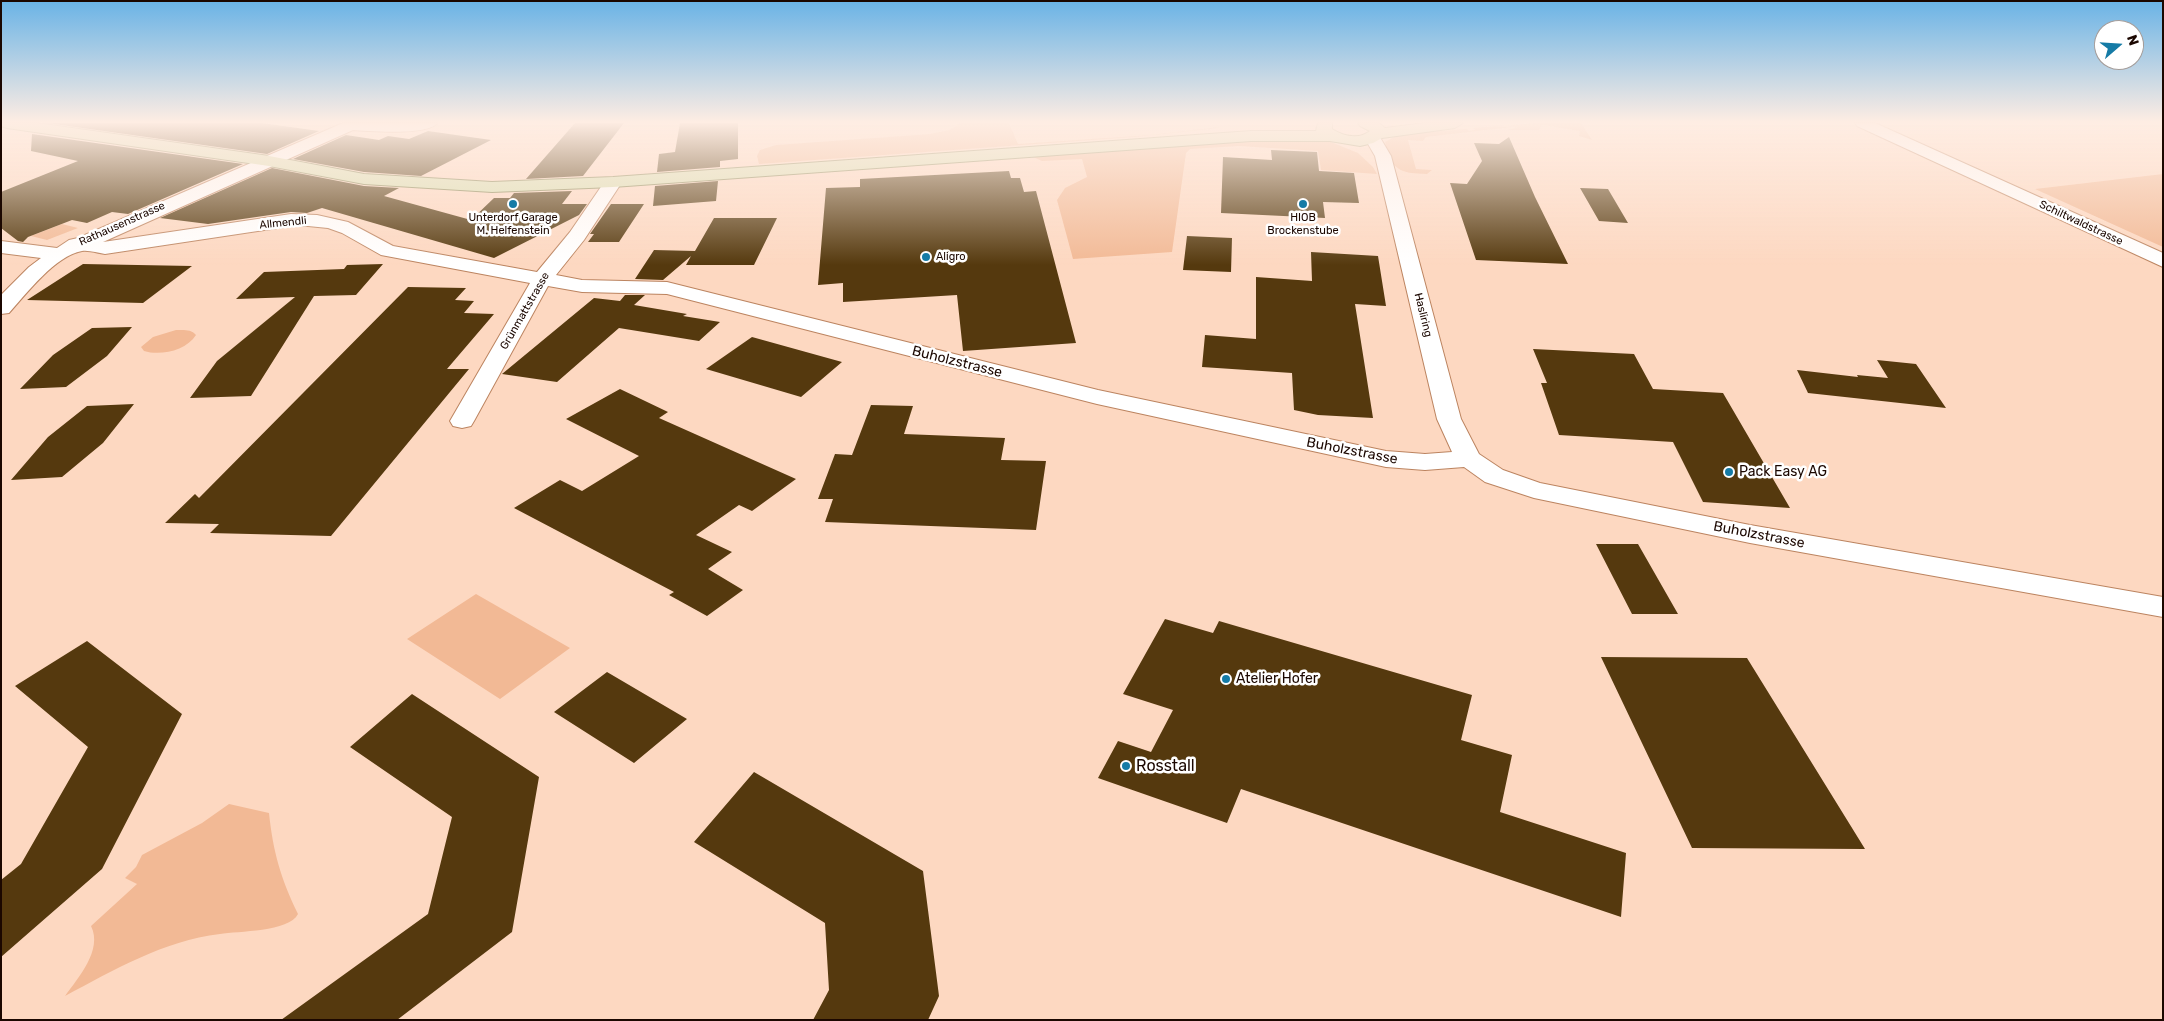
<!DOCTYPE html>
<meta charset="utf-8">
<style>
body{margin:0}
#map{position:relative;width:2164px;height:1021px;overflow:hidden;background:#fdd8c1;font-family:Rubik,sans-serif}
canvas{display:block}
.frame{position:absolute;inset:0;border:2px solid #1b0700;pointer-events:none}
.north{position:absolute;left:2094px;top:20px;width:50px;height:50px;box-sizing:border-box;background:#fff;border:1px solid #a49c99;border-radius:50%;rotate:71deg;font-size:14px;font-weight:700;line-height:20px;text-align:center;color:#1b0700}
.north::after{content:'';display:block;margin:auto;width:18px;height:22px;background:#157ba6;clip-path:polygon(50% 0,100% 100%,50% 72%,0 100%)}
</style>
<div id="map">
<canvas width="2164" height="1021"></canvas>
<div class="frame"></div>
<div class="north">N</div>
</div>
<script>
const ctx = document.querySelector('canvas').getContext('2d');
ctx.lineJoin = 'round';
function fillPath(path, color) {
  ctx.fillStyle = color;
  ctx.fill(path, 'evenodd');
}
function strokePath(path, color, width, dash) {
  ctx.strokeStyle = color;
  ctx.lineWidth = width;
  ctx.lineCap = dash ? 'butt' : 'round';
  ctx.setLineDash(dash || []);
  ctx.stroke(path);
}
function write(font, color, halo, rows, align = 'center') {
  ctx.font = font + ' Rubik,sans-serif';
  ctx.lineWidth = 5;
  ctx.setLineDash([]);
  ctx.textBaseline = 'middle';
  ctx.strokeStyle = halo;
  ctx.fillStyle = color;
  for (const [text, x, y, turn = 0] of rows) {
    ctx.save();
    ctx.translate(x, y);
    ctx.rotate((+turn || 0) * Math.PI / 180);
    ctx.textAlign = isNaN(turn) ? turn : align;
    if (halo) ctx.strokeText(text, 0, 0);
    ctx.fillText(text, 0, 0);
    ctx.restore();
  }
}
fillPath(new Path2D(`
 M 961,123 L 1009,123 L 1018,144 L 1151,135 L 1219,127 L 1219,128 L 1134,137 L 759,164 L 757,156 L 760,150 L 776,145 L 930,134 L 949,130 Z
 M 1535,123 L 1581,123 L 1592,140 L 1579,136 L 1580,131 L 1542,125 L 1539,130 L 1508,130 L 1518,127 L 1503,126 Z
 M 1495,126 L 1512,127 L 1426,137 L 1423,141 L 1408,140 L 1416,169 L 1432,170 L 1427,174 C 1401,173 1398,172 1383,151 L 1387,151 L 1385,142 L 1396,136 L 1410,133 L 1466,129 L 1469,131 L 1475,130 L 1473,128 Z
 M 1270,140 L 1331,142 L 1358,153 L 1373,167 L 1377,174 L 1321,170 L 1318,151 L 1239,146 L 1190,149 L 1186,153 L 1172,252 L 1073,259 L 1057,200 L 1065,188 L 1087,177 L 1082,159 L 1042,161 L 1031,156 Z
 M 2163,174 L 2163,247 L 2035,189 Z
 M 62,224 L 78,228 L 47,240 L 31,236 Z
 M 176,330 C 184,330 191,329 196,335 C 186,351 160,356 144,351 L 141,347 L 153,337 Z
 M 476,594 L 570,648 L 500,699 L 407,639 Z
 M 229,804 L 269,813 C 273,852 281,879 298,914 C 289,932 238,931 220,934 C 163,941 114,970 65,996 C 78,978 103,950 91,926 L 137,884 L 125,878 L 136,867 L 142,855 L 202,823 Z`), '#f2b995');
fillPath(new Path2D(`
 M 47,123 L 262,123 L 319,131 L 267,154 Z
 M 575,123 L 624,123 L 583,176 L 526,179 Z
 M 680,123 L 738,123 L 738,159 L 720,161 L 720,167 L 657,172 L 659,154 L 675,152 Z
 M 428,131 L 491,140 L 421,176 L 364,172 L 293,159 L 346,135 L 379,140 L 388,136 L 409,139 Z
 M 32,134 L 243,164 L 128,214 L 112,212 L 87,223 L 72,220 L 28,237 L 23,242 L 18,241 L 1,228 L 1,192 L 78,161 L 31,151 Z
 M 1509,137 L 1535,197 L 1568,264 L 1476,260 L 1450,183 L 1467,184 L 1482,161 L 1474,143 L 1499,144 Z
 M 1271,150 L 1317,152 L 1319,171 L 1354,173 L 1359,203 L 1323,202 L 1325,218 L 1221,213 L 1223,157 L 1272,160 Z
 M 272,168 L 364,186 L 399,188 L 384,196 L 471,220 L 494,198 L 510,198 L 514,193 L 572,191 L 562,204 L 587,204 L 579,215 L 494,258 L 322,208 L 307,213 L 291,212 L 208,224 L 160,218 Z
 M 1009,171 L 1011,178 L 1020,178 L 1024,192 L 1036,191 L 1076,343 L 963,351 L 957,295 L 843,302 L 843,283 L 818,285 L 826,188 L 860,187 L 860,179 Z
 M 718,181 L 716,201 L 653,206 L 655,186 Z
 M 1580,188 L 1608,189 L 1628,223 L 1599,221 Z
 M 611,204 L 644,204 L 619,242 L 588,242 L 594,234 L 590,234 Z
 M 714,218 L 777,218 L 754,265 L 686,265 L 691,256 L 663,280 L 635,279 L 654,250 L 695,251 Z
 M 1187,236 L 1232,238 L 1231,272 L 1183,270 Z
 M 1311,252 L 1378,256 L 1386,306 L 1355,304 L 1373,418 L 1318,415 L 1294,410 L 1292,373 L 1202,367 L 1205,335 L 1256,339 L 1256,277 L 1312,281 Z
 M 83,264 L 192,266 L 143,303 L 27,300 Z
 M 383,264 L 356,295 L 314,296 L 251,396 L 190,398 L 217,361 L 295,297 L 236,299 L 264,272 L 344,269 L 347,265 Z
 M 408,287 L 466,288 L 455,300 L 474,301 L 464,313 L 494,314 L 447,369 L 469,369 L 331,536 L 210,533 L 219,524 L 165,523 L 195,494 L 199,498 Z
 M 625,295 L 645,295 L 634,305 L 687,314 L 683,316 L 720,322 L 699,341 L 619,328 L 557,382 L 502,374 L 594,298 L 620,301 Z
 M 132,327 L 107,356 L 66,387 L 20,389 L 53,355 L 92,328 Z
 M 752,337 L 842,362 L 801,397 L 706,369 Z
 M 1533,349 L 1634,354 L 1653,389 L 1723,393 L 1790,508 L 1703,502 L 1673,442 L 1559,435 L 1541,383 L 1547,383 Z
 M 1877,360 L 1916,364 L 1946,408 L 1808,393 L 1797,370 L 1858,377 L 1857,375 L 1888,378 Z
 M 620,389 L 668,412 L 659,418 L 796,479 L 752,511 L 739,505 L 696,535 L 732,552 L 708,569 L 743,590 L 707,616 L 669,595 L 674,592 L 514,508 L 560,480 L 582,491 L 639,456 L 566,419 Z
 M 134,404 L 103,443 L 62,477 L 11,480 L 48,437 L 87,406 Z
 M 871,405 L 913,406 L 904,434 L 1005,438 L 1001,460 L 1046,461 L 1036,530 L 825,522 L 833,499 L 818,499 L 835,454 L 852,455 Z
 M 1596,544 L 1638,544 L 1678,614 L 1632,614 Z
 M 1165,619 L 1213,633 L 1219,621 L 1472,695 L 1461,740 L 1512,755 L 1500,812 L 1626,853 L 1621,917 L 1241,789 L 1227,823 L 1098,778 L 1118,741 L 1151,752 L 1173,710 L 1123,694 Z
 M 87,641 L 182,714 L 102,869 L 1,957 L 1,880 L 21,864 L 88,747 L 15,686 Z
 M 1601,657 L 1747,658 L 1865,849 L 1692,848 Z
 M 607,672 L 687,719 L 634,763 L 554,712 Z
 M 412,694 L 539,777 L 512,932 L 397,1020 L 281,1020 L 428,914 L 452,817 L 350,747 Z
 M 754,772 L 923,871 L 939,996 L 928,1020 L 813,1020 L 829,990 L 825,923 L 694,842 Z`), '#55390e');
const minor = new Path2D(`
 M 343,123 L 437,123 C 428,136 368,131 353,130 L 103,242 L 291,214 L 317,215 L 348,222 L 393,246 L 537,272 L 570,232 L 607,178 L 619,178 L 622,182 L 584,240 L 556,275 L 582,280 L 667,282 L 1098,390 L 1386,451 L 1425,454 L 1452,452 L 1437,419 L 1375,156 L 1364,137 L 1372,132 L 1378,134 L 1391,156 L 1461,419 L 1479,454 L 1503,470 L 1540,483 L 1750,525 L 2163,597 L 2163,617 L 1750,543 L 1534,498 L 1485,482 L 1464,467 L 1425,470 L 1386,467 L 1097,404 L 667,294 L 582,292 L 548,286 L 474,421 L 471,426 L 462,428 L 453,426 L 450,421 L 530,283 L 381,255 L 342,233 L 328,228 L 308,226 L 291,226 L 105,254 C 98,253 89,250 82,251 C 55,256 27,293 9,313 L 1,314 L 1,295 L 29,267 L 41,258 L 1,253 L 1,241 L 57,248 L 69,240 L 78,238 Z
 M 1855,123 L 1875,123 L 2163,253 L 2163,267 L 1857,126 Z`);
const major = new Path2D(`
 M 1,123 L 37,123 L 269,156 L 364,174 L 492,182 L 613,177 L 1251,131 L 1316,131 L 1318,123 L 1332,123 L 1332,129 C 1343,136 1359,140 1370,131 L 1360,126 L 1358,123 L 1379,123 L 1385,128 L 1425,123 L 1463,123 L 1455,128 L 1382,138 L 1373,143 L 1360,146 L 1330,141 L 1251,141 L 613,187 L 492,192 L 364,184 L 269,166 L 7,128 L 1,126 Z`);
strokePath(minor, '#bc8460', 2);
strokePath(major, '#888652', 2);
fillPath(minor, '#fff');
fillPath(major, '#dadfb2');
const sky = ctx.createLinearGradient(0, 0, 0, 265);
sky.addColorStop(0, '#69b3e6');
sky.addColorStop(0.46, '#feede3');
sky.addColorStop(1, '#feede300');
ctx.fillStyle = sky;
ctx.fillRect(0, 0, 2164, 265);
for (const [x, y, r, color] of [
 [513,204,5,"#157ba6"],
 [1303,204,5,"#157ba6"],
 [926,257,5,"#157ba6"],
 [1729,472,5,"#157ba6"],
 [1226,679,5,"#157ba6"],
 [1126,766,5,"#157ba6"]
]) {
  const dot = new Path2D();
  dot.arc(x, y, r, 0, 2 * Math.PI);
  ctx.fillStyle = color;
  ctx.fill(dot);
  strokePath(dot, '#fff', 2);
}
write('11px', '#1b0700', '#fff', [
 ["Unterdorf Garage",513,218],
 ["M. Helfenstein",513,231],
 ["HIOB",1303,218],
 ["Brockenstube",1303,231],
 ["Aligro",936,257,"left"]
]);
write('11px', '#1b0700', '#fff', [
 ["Allmendli",283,223,-6],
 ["Schiltwaldstrasse",2081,223,25],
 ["Rathausenstrasse",122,224,-24],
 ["Grünmattstrasse",525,311,-60],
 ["Hasliring",1423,315,76]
]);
write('14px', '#1b0700', '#fff', [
 ["Buholzstrasse",957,362,14],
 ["Buholzstrasse",1352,451,11],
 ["Buholzstrasse",1759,535,11]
]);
write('14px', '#1b0700', '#fff', [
 ["Pack Easy AG",1739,472],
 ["Atelier Hofer",1236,679]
], 'left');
write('16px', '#1b0700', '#fff', [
 ["Rosstall",1136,766]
], 'left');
</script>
